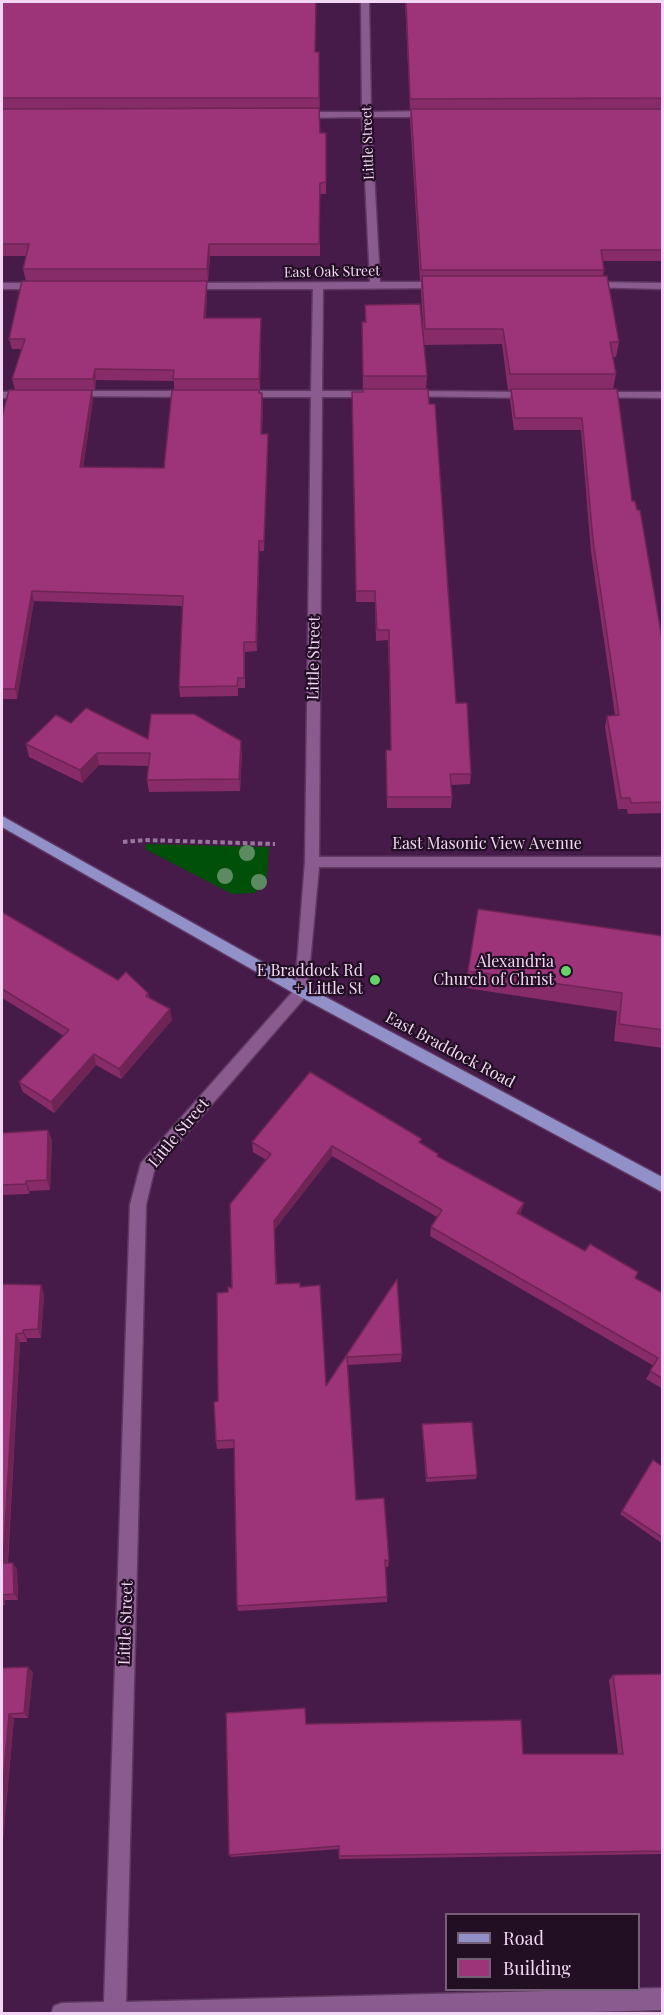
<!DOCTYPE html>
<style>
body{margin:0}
#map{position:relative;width:664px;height:2015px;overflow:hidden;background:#461b4a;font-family:"Playfair Display",serif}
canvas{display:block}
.frame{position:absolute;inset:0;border:3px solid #f2d7f4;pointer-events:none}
.legend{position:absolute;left:445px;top:1913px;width:195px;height:78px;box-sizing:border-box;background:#220f24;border:2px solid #755f77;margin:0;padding:8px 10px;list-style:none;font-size:18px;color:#f2d7f4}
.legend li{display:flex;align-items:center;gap:12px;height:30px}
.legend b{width:30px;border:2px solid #755f77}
</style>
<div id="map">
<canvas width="664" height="2015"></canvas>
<div class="frame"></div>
<ul class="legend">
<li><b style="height:8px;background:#9290c8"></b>Road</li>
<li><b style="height:16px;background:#9d3379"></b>Building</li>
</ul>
</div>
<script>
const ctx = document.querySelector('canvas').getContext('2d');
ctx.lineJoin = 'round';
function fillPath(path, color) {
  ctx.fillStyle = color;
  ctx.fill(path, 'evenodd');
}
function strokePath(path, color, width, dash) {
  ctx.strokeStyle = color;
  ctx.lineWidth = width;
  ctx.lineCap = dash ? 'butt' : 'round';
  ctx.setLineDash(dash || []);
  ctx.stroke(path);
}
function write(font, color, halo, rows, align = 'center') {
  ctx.font = font + ' "Playfair Display",serif';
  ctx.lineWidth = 4.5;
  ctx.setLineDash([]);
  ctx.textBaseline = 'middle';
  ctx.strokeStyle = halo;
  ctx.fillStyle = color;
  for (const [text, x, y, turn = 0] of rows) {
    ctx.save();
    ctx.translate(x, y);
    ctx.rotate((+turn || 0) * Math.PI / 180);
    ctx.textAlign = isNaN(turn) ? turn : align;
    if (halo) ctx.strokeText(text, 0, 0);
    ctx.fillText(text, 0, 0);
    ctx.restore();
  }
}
fillPath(new Path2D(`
 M 146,844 L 269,847 L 267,877 L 255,893 L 232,894 L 145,849 Z`), '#00500a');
const minor = new Path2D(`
 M 361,2 L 369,2 L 371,112 L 429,111 L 434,114 L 429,117 L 371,117 L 380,282 L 441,282 L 446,285 L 441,288 L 323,289 L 322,391 L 372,391 L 377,394 L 372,397 L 322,397 L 319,857 L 662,857 L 662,867 L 319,867 L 307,995 L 154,1171 L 146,1205 L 126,2002 L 662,1988 L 662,2010 L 515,2014 L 51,2014 L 54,2006 L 62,2003 L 104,2002 L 130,1205 L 141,1163 L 295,989 L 305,862 L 311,397 L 243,397 L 238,394 L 243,391 L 311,391 L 313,289 L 189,289 L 184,286 L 189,283 L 370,282 L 362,117 L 300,118 L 295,115 L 300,112 L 362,112 Z
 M 588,282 L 662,283 L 662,289 L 584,287 L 584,283 Z
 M 2,283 L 39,283 L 44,286 L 39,289 L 2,289 Z
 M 72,391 L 192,391 L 197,394 L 192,397 L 68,396 L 68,392 Z
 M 408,391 L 531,392 L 536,395 L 531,398 L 404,396 L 404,392 Z
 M 2,392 L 27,392 L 32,395 L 27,398 L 2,398 Z
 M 600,392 L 662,392 L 662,398 L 596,397 L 595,395 Z`);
const major = new Path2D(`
 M 2,816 L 307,987 L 662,1177 L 662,1192 L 297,995 L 2,827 Z`);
strokePath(minor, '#5f3962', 3);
strokePath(major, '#5f3962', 3);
strokePath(new Path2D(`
 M 123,842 L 145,840 L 275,844`), '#99769c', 4, [4.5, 3]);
fillPath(minor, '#8a5b8e');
fillPath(major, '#9290c8');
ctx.fillStyle = '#5d8b61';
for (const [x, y] of [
 [247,853],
 [225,876],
 [259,882]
]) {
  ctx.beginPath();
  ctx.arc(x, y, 8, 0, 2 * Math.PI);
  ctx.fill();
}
fillPath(new Path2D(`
 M 2,2 L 319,52 L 320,133 L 326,133 L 326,194 L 320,194 L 320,256 L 210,256 L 208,281 L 207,281 L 207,291 L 206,318 L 261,328 L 260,390 L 174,390 L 174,381 L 96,380 L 95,390 L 15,390 L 12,379 L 22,349 L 12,349 L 9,339 L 26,281 L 23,269 L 26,256 L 2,256 Z
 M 405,2 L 663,2 L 663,261 L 603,261 L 604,270 L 603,276 L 619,342 L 616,357 L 613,357 L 616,374 L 613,389 L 632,501 L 663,644 L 663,813 L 628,814 L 627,809 L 618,809 L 605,727 L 607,716 L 615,715 L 591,552 L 581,430 L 514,430 L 510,400 L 511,390 L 508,390 L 502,344 L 424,345 L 421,291 L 421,281 L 420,281 L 410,119 L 411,110 L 410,110 Z
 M 365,305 L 427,376 L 426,389 L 456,703 L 471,774 L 470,784 L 451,785 L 452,797 L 451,808 L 387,808 L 386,750 L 391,750 L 388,640 L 376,641 L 375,602 L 356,602 L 352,403 L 363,392 L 362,322 L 365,322 Z
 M 259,393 L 263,403 L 262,434 L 268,444 L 264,551 L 259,551 L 257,651 L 245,652 L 245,688 L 238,688 L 238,696 L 180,697 L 179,687 L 183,606 L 34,601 L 17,699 L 2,699 L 2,416 L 93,400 L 83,467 L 164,468 Z
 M 71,723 L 148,739 L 242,754 L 240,791 L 149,792 L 147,780 L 148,766 L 99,765 L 82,783 L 29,757 L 26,744 Z
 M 2,912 L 118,980 L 148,993 L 149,997 L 172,1020 L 121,1079 L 96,1065 L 54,1113 L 23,1092 L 19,1082 L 64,1036 L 2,998 Z
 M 663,936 L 663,1048 L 614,1041 L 617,1011 L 466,988 L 468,971 Z
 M 48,1130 L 52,1141 L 50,1190 L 30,1191 L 29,1194 L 2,1195 L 2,1133 Z
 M 252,1142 L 421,1143 L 438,1157 L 524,1203 L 520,1215 L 663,1293 L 663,1389 L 646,1379 L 654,1366 L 430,1236 L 431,1227 L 437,1217 L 332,1156 L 274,1230 L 277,1284 L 300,1287 L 326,1386 L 397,1279 L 402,1354 L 401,1362 L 347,1365 L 356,1500 L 389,1561 L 388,1567 L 386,1567 L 387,1597 L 387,1602 L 238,1611 L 237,1606 L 234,1448 L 217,1449 L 216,1441 L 218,1401 L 228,1292 L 232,1288 L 266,1160 L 253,1152 Z
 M 2,1284 L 41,1285 L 44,1294 L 41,1338 L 27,1338 L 27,1342 L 20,1342 L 8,1563 L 17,1569 L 18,1600 L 5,1600 L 5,1605 L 2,1605 Z
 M 422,1424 L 477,1475 L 476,1479 L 426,1482 L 422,1429 Z
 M 653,1460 L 663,1467 L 663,1544 L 620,1514 Z
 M 2,1668 L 33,1672 L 28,1718 L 14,1718 L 2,1851 Z
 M 663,1674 L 663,1854 L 339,1859 L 339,1849 L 231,1857 L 229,1855 L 306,1724 L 523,1754 L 618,1754 L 609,1680 L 613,1675 Z`), '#872c68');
fillPath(new Path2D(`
 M 209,244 L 210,256 L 208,281 L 207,269 Z
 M 207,281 L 207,291 L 205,329 L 204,318 Z
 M 261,318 L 261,328 L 260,390 L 259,379 Z
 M 95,369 L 96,380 L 95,390 L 93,379 Z
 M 92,390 L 93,400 L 82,477 L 80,467 Z
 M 262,393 L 263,403 L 261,444 L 261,434 Z
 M 268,434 L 268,444 L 264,551 L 264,541 Z
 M 259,541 L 259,551 L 257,651 L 256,642 Z
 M 32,591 L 34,601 L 17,699 L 15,689 Z
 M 241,741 L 242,754 L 240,791 L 239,779 Z
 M 97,753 L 99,765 L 82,783 L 80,770 Z
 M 170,1009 L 172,1020 L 121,1079 L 119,1069 Z
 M 94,1054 L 96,1065 L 54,1113 L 51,1102 Z
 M 48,1130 L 52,1141 L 50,1190 L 47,1180 Z
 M 332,1146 L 332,1156 L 274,1230 L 274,1221 Z
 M 26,1181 L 30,1191 L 29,1194 L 26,1184 Z
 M 524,1203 L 521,1212 L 515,1222 L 517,1213 Z
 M 41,1285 L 44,1294 L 41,1338 L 38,1329 Z
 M 23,1330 L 27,1338 L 27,1342 L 23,1333 Z
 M 16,1334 L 20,1342 L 7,1569 L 3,1563 Z
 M 13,1563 L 17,1569 L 18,1600 L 14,1594 Z
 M 2,1595 L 5,1600 L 5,1605 L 2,1600 Z
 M 28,1667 L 33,1672 L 28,1718 L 24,1713 Z
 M 9,1714 L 14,1718 L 2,1851 L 2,1795 Z`), '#6e2455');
const building = new Path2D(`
 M 2,2 L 316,2 L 315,52 L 319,52 L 319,98 L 2,98 Z
 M 406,2 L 663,2 L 663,98 L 410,99 Z
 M 319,108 L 320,133 L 326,133 L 326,182 L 320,183 L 319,244 L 209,244 L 207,269 L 23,269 L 29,244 L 2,244 L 2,109 Z
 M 411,109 L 663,109 L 663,250 L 601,250 L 604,270 L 421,270 Z
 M 422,276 L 607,276 L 619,342 L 610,342 L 616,374 L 510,374 L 503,329 L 425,329 Z
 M 22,281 L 207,281 L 204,318 L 261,318 L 259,379 L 173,379 L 174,370 L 95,369 L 93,379 L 12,379 L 25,339 L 9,339 Z
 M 420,304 L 427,376 L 363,376 L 362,322 L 366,322 L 365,305 Z
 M 363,389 L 428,389 L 429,404 L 435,404 L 456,703 L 467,703 L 471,774 L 450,774 L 452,797 L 387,797 L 386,750 L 391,750 L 389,630 L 377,630 L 375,591 L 356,591 L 352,392 L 363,392 Z
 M 511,389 L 617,389 L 632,501 L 635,501 L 637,510 L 640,510 L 663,644 L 663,802 L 631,803 L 630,798 L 621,798 L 607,716 L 619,715 L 593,540 L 582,418 L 515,418 Z
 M 9,390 L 92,390 L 80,467 L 164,468 L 172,390 L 259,390 L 259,393 L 262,393 L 261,434 L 268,434 L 264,541 L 259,541 L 256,642 L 244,642 L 244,678 L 238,678 L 237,686 L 179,687 L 183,596 L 32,591 L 15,689 L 2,689 L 2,416 Z
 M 86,708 L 148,739 L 151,714 L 194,714 L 241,741 L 239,779 L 147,780 L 150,753 L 97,753 L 80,770 L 26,744 L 56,715 L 71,723 Z
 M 478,909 L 663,936 L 663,1030 L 619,1024 L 622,993 L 468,971 Z
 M 2,912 L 118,980 L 126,972 L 148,993 L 146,996 L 170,1009 L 119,1069 L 94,1054 L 51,1102 L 19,1082 L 69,1030 L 2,989 Z
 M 310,1072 L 422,1139 L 419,1142 L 438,1154 L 437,1156 L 524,1203 L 517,1213 L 585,1251 L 590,1244 L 638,1272 L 635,1278 L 663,1293 L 663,1379 L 650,1371 L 658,1358 L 431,1227 L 442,1210 L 332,1146 L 274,1221 L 276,1284 L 300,1283 L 300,1287 L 320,1285 L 326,1386 L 397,1279 L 402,1354 L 347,1357 L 356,1500 L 384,1498 L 389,1561 L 385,1560 L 387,1597 L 237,1606 L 234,1440 L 216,1441 L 214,1402 L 218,1401 L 217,1293 L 228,1292 L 228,1287 L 232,1288 L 230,1204 L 271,1154 L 252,1142 Z
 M 48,1130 L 47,1180 L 26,1181 L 26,1184 L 2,1185 L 2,1133 Z
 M 2,1284 L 41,1285 L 38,1329 L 23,1330 L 23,1333 L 16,1334 L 3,1563 L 13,1563 L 14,1594 L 2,1595 Z
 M 472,1422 L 477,1475 L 427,1478 L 422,1424 Z
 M 653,1460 L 663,1467 L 663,1538 L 622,1511 Z
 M 28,1667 L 24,1713 L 9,1714 L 2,1795 L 2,1668 Z
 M 663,1674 L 663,1851 L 339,1856 L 339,1846 L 229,1855 L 226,1713 L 305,1708 L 306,1724 L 521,1720 L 523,1754 L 623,1754 L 613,1675 Z`);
fillPath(building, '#9d3379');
strokePath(building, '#6e2455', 1.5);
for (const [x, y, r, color] of [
 [566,971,6,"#64d468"],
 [375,980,6,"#64d468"]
]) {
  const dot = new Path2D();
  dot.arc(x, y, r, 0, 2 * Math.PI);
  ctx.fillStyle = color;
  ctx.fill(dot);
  strokePath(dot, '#220f24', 2);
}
write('14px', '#f2d7f4', '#220f24', [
 ["Little Street",368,143,-92],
 ["East Oak Street",332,272,-1]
]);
write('16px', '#f2d7f4', '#220f24', [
 ["Little Street",314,658,-89],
 ["East Masonic View Avenue",487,844],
 ["East Braddock Road",450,1050,28],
 ["Little Street",179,1133,-50],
 ["Little Street",126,1623,-88]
]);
write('16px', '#f2d7f4', '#220f24', [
 ["Alexandria",554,962],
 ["Church of Christ",554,980],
 ["E Braddock Rd",363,971],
 ["+ Little St",363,989]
], 'right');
</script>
